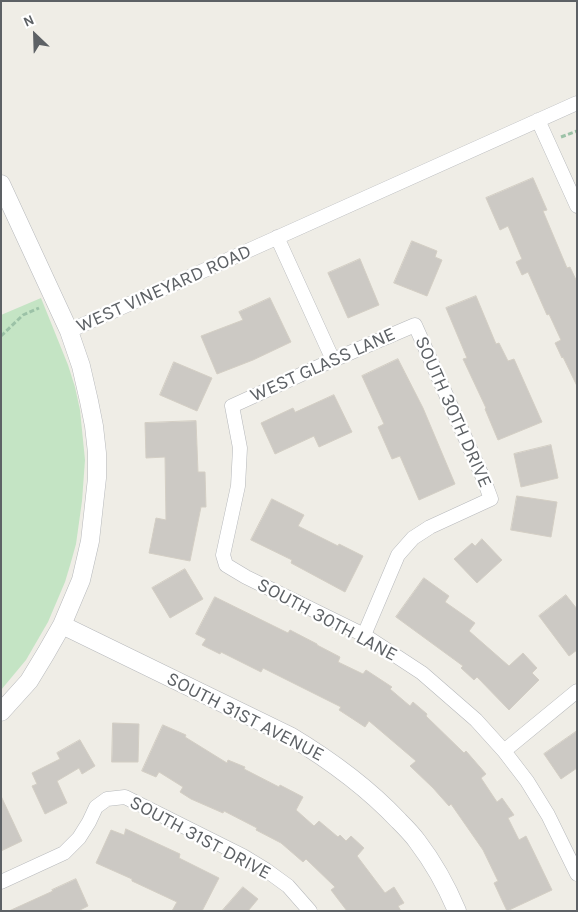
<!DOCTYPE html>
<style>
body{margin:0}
#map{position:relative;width:578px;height:912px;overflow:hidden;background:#efede6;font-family:Karla,sans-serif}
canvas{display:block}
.frame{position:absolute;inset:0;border:2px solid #5d6165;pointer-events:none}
.north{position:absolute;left:10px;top:10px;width:50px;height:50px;-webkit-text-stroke:4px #fff;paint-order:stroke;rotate:336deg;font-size:14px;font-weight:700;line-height:20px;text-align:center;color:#5d6165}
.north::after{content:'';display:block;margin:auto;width:18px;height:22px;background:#5d6165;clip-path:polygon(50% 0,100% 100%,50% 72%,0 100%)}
</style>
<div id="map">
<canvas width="578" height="912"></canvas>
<div class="frame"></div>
<div class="north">N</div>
</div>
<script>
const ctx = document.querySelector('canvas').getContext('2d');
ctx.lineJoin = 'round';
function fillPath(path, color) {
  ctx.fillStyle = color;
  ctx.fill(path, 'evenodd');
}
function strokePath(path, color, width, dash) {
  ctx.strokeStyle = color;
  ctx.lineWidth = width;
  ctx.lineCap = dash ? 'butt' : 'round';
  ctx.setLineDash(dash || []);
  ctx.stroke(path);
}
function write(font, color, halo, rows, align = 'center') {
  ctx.font = font + ' Karla,sans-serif';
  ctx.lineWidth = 4.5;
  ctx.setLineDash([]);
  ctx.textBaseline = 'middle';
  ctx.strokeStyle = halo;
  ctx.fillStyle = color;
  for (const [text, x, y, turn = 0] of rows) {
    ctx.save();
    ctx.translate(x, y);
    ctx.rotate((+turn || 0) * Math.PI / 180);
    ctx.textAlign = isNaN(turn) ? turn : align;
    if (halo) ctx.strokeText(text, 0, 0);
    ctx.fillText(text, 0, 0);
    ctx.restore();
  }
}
fillPath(new Path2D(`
 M 41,298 L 68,365 L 75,387 L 80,410 L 85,460 L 82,501 L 76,544 L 71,562 L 65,582 L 48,622 L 26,660 L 1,690 L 1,315 Z`), '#c4e4c4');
const building = new Path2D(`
 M 533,178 L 547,210 L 543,211 L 567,268 L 570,267 L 577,282 L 577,386 L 563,357 L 562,358 L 555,343 L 561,340 L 549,314 L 547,315 L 528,272 L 522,275 L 516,262 L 522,259 L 508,226 L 500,230 L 486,198 Z
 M 412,241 L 437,251 L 435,257 L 442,260 L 427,296 L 394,283 Z
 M 360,259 L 379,305 L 348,318 L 328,273 Z
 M 476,296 L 496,344 L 499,343 L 508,361 L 514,359 L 542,422 L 498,440 L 485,409 L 486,408 L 463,359 L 467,358 L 446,308 Z
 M 270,298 L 291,342 L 253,360 L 217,374 L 201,336 L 243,320 L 239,312 Z
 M 398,359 L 423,408 L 455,484 L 419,500 L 400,456 L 392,459 L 378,427 L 384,424 L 362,376 Z
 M 174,362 L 212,378 L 197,411 L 160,395 Z
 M 334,395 L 352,432 L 319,447 L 314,436 L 275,454 L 261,423 L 293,408 L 295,412 Z
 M 196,421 L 198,472 L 205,472 L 206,507 L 201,507 L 190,561 L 149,553 L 156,518 L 166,520 L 165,457 L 146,458 L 145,423 Z
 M 551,445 L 558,478 L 521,487 L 514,454 Z
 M 517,496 L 557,502 L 551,537 L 511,530 Z
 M 272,499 L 304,515 L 298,526 L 338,546 L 339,544 L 363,556 L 345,592 L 291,563 L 292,560 L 251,540 Z
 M 482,539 L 502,560 L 477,583 L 454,559 L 472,543 L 475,546 Z
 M 185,569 L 203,599 L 170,618 L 152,588 Z
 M 424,578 L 449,596 L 445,602 L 475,623 L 469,631 L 509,666 L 523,653 L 537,668 L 532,673 L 539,680 L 509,710 L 477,677 L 474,680 L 461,668 L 463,666 L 396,617 Z
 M 566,595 L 577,609 L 577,650 L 569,656 L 539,616 Z
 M 215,597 L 288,633 L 290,630 L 317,644 L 317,645 L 340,657 L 338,662 L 363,674 L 366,670 L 392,687 L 390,689 L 410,706 L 413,702 L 427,714 L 426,716 L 464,753 L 466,751 L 486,774 L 481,778 L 497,802 L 502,798 L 514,815 L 508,818 L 519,840 L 526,836 L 552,890 L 507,911 L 494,883 L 498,881 L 483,850 L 451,804 L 449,806 L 433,788 L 410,766 L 416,761 L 369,721 L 365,727 L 339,710 L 341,707 L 263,668 L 261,672 L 221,652 L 220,654 L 202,645 L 206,639 L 196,634 Z
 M 113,723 L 139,724 L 138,762 L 112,762 Z
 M 163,725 L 186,735 L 185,737 L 227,763 L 228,760 L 245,767 L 244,769 L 279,787 L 280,785 L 303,797 L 296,810 L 314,826 L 319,821 L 338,837 L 340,835 L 346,841 L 351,836 L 364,848 L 357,856 L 385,893 L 394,887 L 404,903 L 398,906 L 401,911 L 347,911 L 331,890 L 335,887 L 306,859 L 303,862 L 281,843 L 256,830 L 257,828 L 224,811 L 223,813 L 191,799 L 180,792 L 183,787 L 159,772 L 156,777 L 142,771 Z
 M 577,731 L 577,768 L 561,779 L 544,754 Z
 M 80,740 L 95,766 L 82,774 L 79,768 L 57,781 L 67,803 L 45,814 L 32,786 L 37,784 L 32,773 L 60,759 L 57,753 Z
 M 1,796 L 22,841 L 1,851 Z
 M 126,829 L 180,854 L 179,858 L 219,878 L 202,911 L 172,911 L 177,902 L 132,881 L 132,879 L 96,863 L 111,830 L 124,835 Z
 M 76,879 L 88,906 L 78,911 L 9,911 L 53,891 L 52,890 Z
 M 243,887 L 258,899 L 248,911 L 222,911 Z`);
fillPath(building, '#ccc9c4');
strokePath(building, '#d3cec4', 1);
const minor = new Path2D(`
 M 538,120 L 577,206
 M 277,237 L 333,360
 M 69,331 L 577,103
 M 364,635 L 398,555 L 413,538 L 430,527 L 491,499 L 484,480 L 415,325 L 333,360 L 232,406 L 240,448 L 238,486 L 223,555 L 226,565 L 246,577 L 364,635 L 422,673 L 476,720 L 504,751 L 527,781 L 548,815 L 577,874
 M 504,751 L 577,691
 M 1,882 L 64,853 L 79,838 L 89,822 L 96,807 L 107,799 L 125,797 L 243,856 L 266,870 L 288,886 L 310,911`);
const tertiary = new Path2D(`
 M 1,184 L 69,331 L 81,366 L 89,401 L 94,426 L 97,453 L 97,478 L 90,541 L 81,580 L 62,625 L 46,653 L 29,681 L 1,712
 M 62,625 L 290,736 C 330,760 367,787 399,821 C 405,827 412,834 417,841 C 433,862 447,887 457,911`);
strokePath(minor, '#b6b8bb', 15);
strokePath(tertiary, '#b6b8bb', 19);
strokePath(new Path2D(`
 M 561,137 L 577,131
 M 1,336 L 23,315 L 39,308`), '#9cc2a7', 3, [5, 2.5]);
strokePath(minor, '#fff', 14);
strokePath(tertiary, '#fff', 18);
write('19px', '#5d6165', '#fff', [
 ["WEST VINEYARD ROAD",164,289,-24],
 ["WEST GLASS LANE",323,365,-24],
 ["SOUTH 30TH DRIVE",453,412,66],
 ["SOUTH 30TH LANE",327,620,28],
 ["SOUTH 31ST AVENUE",245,717,27],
 ["SOUTH 31ST DRIVE",200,838,28]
]);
</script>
